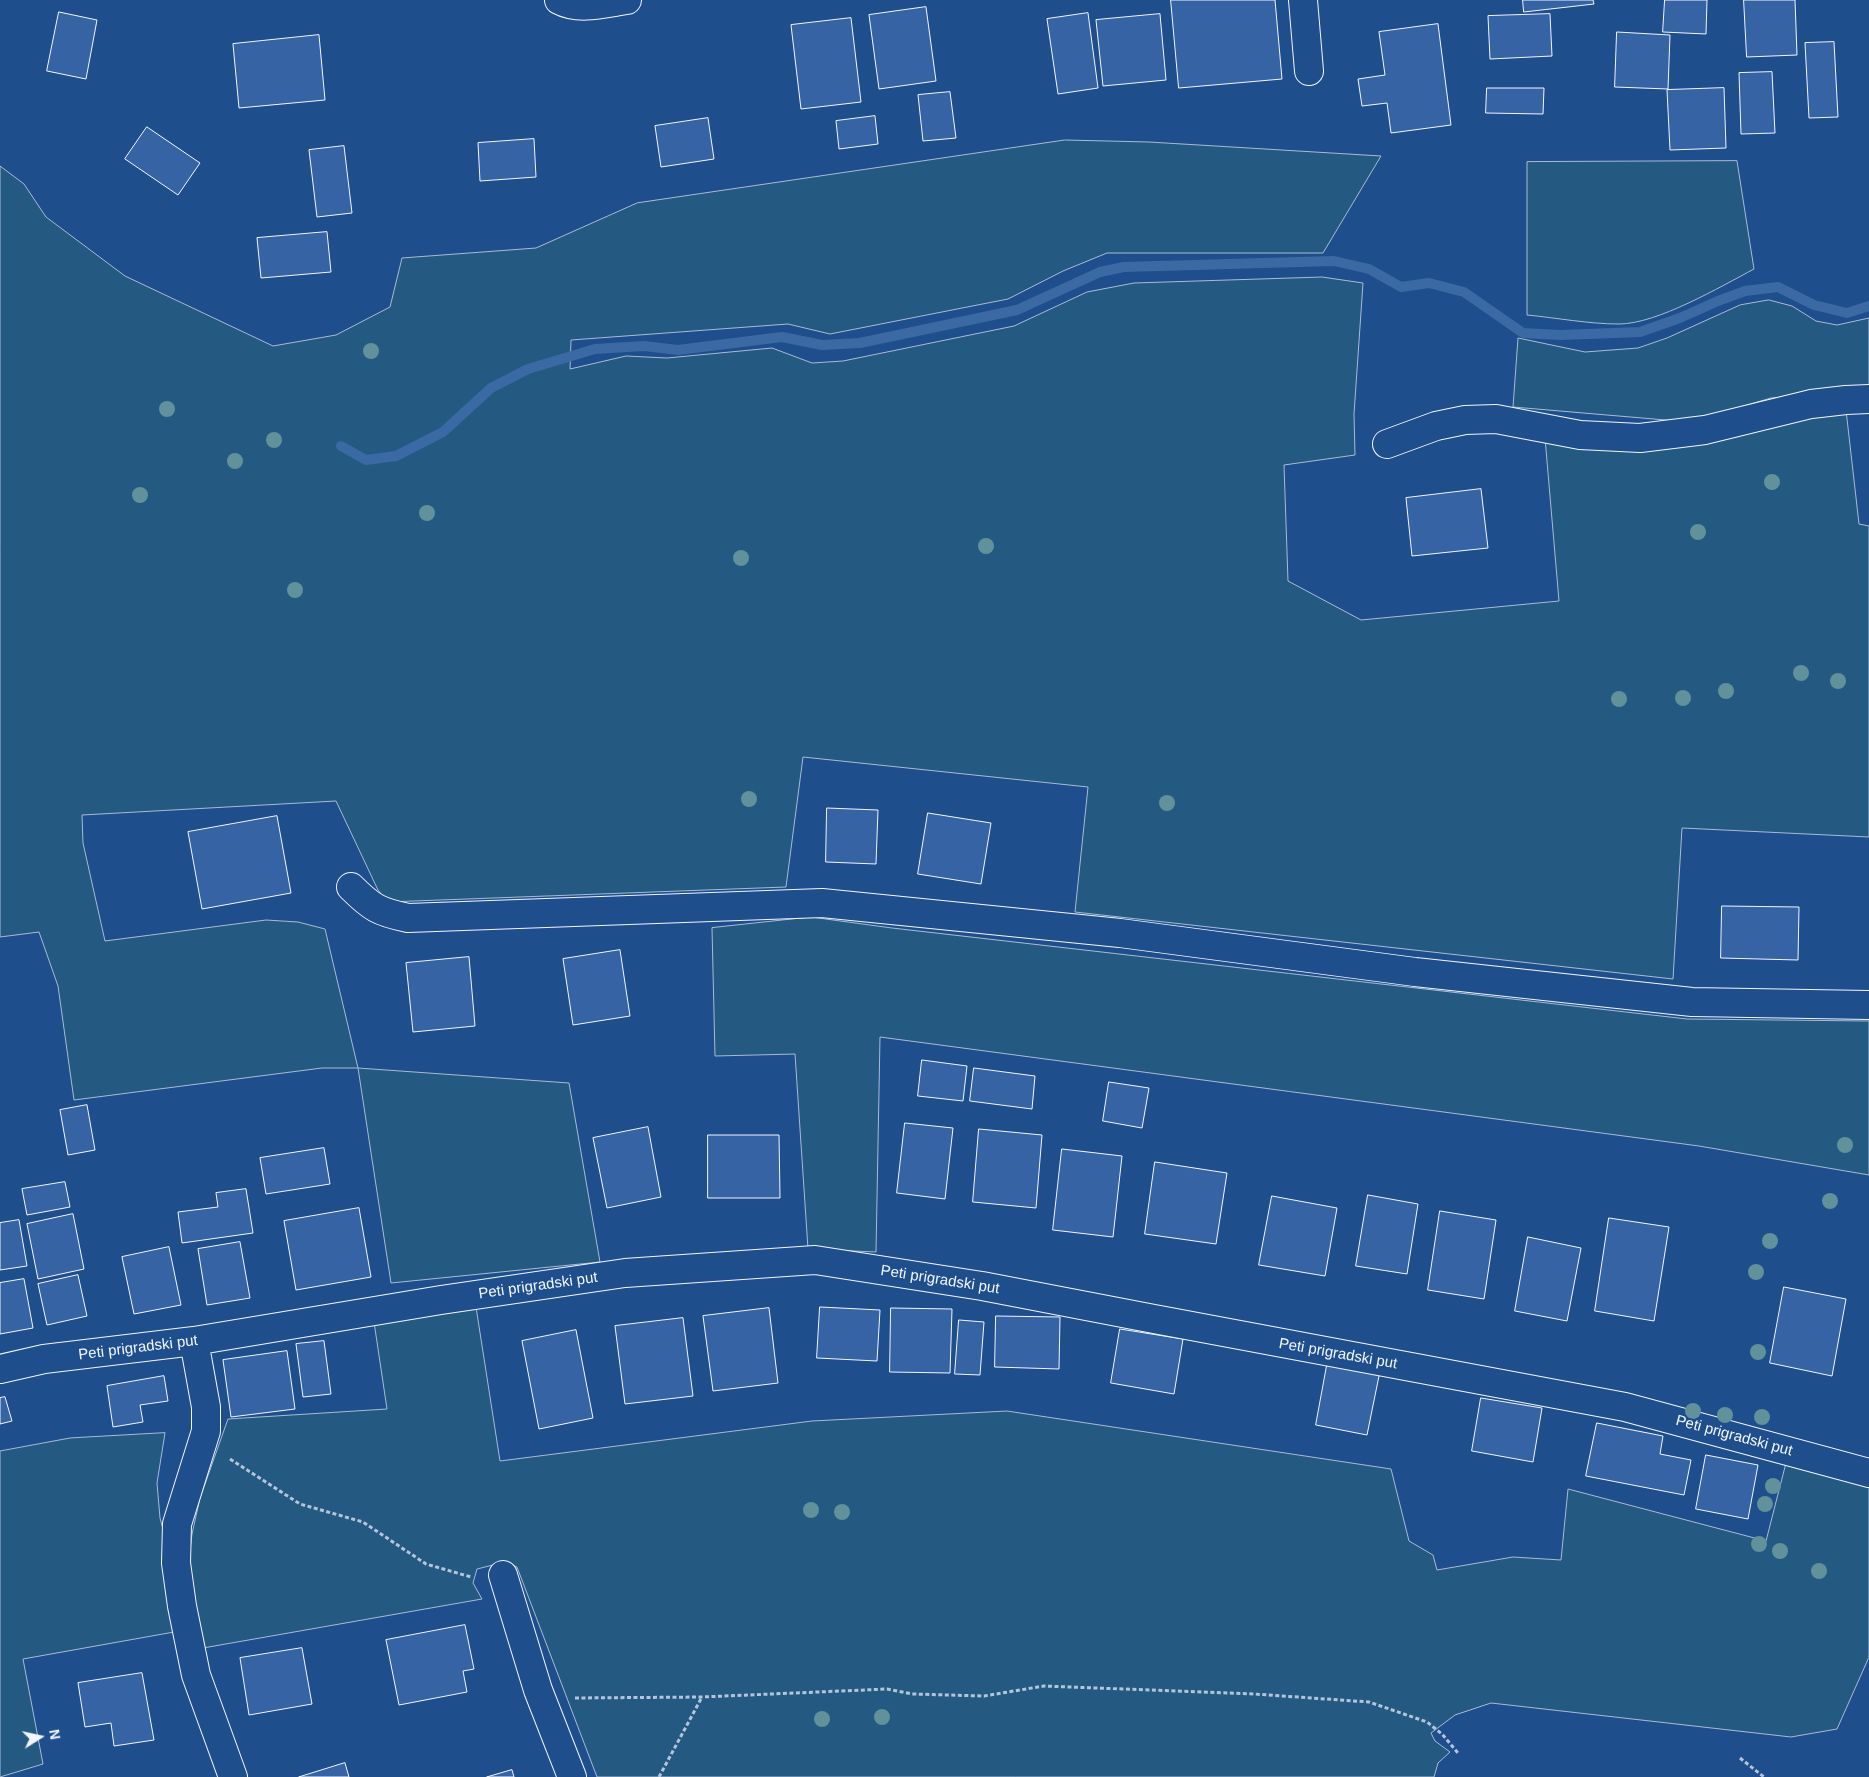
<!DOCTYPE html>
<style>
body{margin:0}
#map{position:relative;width:1869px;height:1777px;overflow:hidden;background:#1f4e8c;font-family:Helvetica,sans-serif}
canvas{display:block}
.north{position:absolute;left:15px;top:1712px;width:50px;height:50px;-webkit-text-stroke:4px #1f4e8c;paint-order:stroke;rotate:80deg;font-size:14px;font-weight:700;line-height:20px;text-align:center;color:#f2f6ff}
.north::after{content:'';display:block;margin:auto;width:18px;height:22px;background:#f2f6ff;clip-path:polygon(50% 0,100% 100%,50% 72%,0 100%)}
</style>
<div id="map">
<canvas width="1869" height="1777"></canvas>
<div class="north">N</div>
</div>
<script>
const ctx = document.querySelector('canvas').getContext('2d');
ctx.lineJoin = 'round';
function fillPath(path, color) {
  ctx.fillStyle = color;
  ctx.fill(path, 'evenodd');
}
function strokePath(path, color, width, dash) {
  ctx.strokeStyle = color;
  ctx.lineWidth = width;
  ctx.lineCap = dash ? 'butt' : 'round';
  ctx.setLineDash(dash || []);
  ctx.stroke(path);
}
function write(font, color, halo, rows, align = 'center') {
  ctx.font = font + ' Helvetica,sans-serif';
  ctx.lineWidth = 4;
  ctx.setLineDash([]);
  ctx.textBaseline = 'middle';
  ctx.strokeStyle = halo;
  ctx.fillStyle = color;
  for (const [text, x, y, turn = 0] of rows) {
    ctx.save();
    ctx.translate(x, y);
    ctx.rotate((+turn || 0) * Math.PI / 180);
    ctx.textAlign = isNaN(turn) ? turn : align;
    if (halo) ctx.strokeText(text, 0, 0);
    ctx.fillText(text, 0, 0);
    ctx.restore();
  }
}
const green = new Path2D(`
 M 1065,140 L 1149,142 L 1381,156 L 1323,253 L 1107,253 L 1063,271 L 1008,299 L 830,334 L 788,324 L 571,340 L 570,369 L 626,356 L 667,358 L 772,348 L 812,363 L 843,361 L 1014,326 L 1087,292 L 1134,283 L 1322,277 L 1363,283 L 1354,414 L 1355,455 L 1284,465 L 1288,581 L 1361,620 L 1559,601 L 1545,438 L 1700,444 L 1846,410 L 1859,524 L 1869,526 L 1869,837 L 1682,828 L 1673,979 L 1075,912 L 1088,787 L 803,757 L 786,887 L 387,902 L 378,890 L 336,801 L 82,815 L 83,843 L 105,941 L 266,920 L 298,922 L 325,929 L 358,1068 L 569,1083 L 600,1262 L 391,1283 L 358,1068 L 322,1068 L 74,1100 L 58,986 L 39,932 L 0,937 L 0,166 L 24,184 L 46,217 L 125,276 L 273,346 L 336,335 L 390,307 L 402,258 L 536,248 L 637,203 Z
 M 1737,161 L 1754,269 C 1720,287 1657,324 1619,324 C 1589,324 1558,318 1527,315 L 1527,162 Z
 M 1769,300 L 1792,306 L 1816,321 L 1837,325 L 1869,318 L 1869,389 L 1771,398 L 1689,422 L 1513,407 L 1518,338 L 1585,352 L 1638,348 L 1667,338 L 1740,305 Z
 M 811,917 L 892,928 L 1687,1019 L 1869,1021 L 1869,1175 L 1699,1146 L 880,1037 L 876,1252 L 808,1249 L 795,1054 L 715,1056 L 712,928 Z
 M 476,1307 L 500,1461 L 812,1421 L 1007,1411 L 1391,1469 L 1409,1541 L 1433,1555 L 1437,1570 L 1513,1557 L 1561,1560 L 1568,1489 L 1766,1541 L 1788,1455 L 1869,1480 L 1869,1657 L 1837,1729 L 1791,1737 L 1491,1703 L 1455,1715 L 1431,1733 L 1435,1741 L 1450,1752 L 1438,1763 L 1434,1777 L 597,1777 L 517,1567 L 505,1562 L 477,1569 L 473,1583 L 482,1599 L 203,1648 L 188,1567 L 192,1534 L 200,1498 L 228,1419 L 387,1409 L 374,1322 Z
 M 165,1433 L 157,1483 L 160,1518 L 166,1541 L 174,1632 L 23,1659 L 43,1764 L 0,1777 L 0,1451 L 70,1438 Z`);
fillPath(green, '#245a82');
strokePath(green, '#a8bbd7', 1);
strokePath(new Path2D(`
 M 341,446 L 366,460 L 396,456 L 443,432 L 491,388 L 528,369 L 595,349 L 644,346 L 678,350 L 782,337 L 822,345 L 860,343 L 1017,310 L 1100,272 L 1124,267 L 1334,261 L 1369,269 L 1401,287 L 1429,283 L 1464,292 L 1523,333 L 1561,335 L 1640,332 L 1680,318 L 1718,301 L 1745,291 L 1778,287 L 1814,305 L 1847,313 L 1869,306`), '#3b69a3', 10);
const building = new Path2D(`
 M 1171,0 L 1275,0 L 1282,79 L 1179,88 Z
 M 1523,0 L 1593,0 L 1594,4 L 1524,12 Z
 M 1665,0 L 1707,0 L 1706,34 L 1663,32 Z
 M 1744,0 L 1795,0 L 1797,55 L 1747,57 Z
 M 926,7 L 936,81 L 879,89 L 869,15 Z
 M 59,12 L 97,20 L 86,79 L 47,71 Z
 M 1088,13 L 1098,88 L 1058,94 L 1047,19 Z
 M 1160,14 L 1166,80 L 1103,86 L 1096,20 Z
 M 1550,14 L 1552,56 L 1490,59 L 1488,16 Z
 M 851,18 L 861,102 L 801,109 L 791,25 Z
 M 1438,24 L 1451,125 L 1391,133 L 1387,103 L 1362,106 L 1358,79 L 1385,75 L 1379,32 Z
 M 1617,32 L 1670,35 L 1668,89 L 1615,87 Z
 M 319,35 L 325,100 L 239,108 L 233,44 Z
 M 1834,42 L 1838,117 L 1809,118 L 1805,43 Z
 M 1772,72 L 1775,133 L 1741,134 L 1739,73 Z
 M 1487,88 L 1544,88 L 1543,114 L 1486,113 Z
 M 1724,88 L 1726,148 L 1670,150 L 1667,90 Z
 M 950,92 L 956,138 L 923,141 L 918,95 Z
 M 875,116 L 878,144 L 839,149 L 836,121 Z
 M 708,118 L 714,159 L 661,167 L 655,126 Z
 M 147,127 L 200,163 L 178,195 L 125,159 Z
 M 534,139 L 536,177 L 480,181 L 478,143 Z
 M 344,146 L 352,213 L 317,217 L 309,150 Z
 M 327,232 L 331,272 L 261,278 L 257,238 Z
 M 1481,489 L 1488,548 L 1412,556 L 1406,498 Z
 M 827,808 L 878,810 L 876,864 L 826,862 Z
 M 928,813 L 991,823 L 981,884 L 918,874 Z
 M 277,816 L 291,893 L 202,909 L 188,832 Z
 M 1722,906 L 1799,907 L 1798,960 L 1721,958 Z
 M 620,950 L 630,1016 L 573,1025 L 563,959 Z
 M 469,957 L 475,1026 L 413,1032 L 406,963 Z
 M 922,1060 L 967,1066 L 963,1101 L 918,1096 Z
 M 974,1068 L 1035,1076 L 1032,1109 L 970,1101 Z
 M 1109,1082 L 1149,1088 L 1142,1128 L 1103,1121 Z
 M 87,1105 L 95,1150 L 68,1155 L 60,1110 Z
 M 905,1123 L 953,1128 L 945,1199 L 897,1193 Z
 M 648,1127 L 661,1197 L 607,1208 L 593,1138 Z
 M 979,1129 L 1042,1135 L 1036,1208 L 973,1202 Z
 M 708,1135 L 779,1135 L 780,1198 L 708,1198 Z
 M 324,1148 L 330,1184 L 266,1194 L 260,1158 Z
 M 1062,1149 L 1122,1156 L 1113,1237 L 1053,1230 Z
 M 1155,1162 L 1227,1173 L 1216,1244 L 1145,1234 Z
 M 65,1182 L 70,1207 L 27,1215 L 22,1189 Z
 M 246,1189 L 253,1233 L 182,1243 L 178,1212 L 218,1207 L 216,1193 Z
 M 1368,1195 L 1418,1204 L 1407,1274 L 1356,1266 Z
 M 1272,1196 L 1337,1208 L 1325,1276 L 1259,1265 Z
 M 359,1208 L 371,1277 L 296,1290 L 284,1221 Z
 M 1440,1211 L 1496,1220 L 1484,1299 L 1428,1290 Z
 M 73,1214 L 84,1269 L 38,1279 L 27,1224 Z
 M 1609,1218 L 1669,1227 L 1654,1321 L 1595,1311 Z
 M 19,1220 L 27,1266 L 0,1270 L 0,1223 Z
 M 1528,1237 L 1581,1248 L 1567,1321 L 1515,1311 Z
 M 240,1242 L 250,1298 L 207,1305 L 198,1249 Z
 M 169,1247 L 181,1305 L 134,1314 L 122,1257 Z
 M 78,1275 L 87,1316 L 47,1325 L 38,1284 Z
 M 24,1279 L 33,1328 L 0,1334 L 0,1283 Z
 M 1784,1287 L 1846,1299 L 1832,1376 L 1770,1363 Z
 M 820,1307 L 880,1310 L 877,1361 L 817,1358 Z
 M 769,1308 L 778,1383 L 713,1391 L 703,1316 Z
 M 891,1308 L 952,1309 L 950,1373 L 890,1372 Z
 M 996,1316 L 1060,1317 L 1059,1369 L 995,1367 Z
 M 683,1318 L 693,1396 L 625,1404 L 615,1326 Z
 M 959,1320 L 984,1322 L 980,1375 L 955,1374 Z
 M 1120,1329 L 1183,1339 L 1174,1394 L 1111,1383 Z
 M 576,1330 L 593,1418 L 539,1429 L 522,1341 Z
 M 324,1341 L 331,1394 L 303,1397 L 296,1344 Z
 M 287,1351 L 295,1409 L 231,1417 L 223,1360 Z
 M 1328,1360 L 1380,1371 L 1367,1435 L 1316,1425 Z
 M 164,1376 L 168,1401 L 140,1405 L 143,1422 L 113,1427 L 107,1386 Z
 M 5,1397 L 12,1421 L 0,1424 L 0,1398 Z
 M 1481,1398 L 1542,1408 L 1533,1462 L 1472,1451 Z
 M 1597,1423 L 1663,1436 L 1660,1454 L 1691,1460 L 1684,1495 L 1586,1476 Z
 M 1706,1455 L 1758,1465 L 1748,1519 L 1696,1509 Z
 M 465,1625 L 474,1669 L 463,1671 L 467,1692 L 399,1705 L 386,1640 Z
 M 302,1648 L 312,1704 L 249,1715 L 240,1658 Z
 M 142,1673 L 154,1740 L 114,1746 L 111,1723 L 85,1727 L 78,1683 Z
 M 345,1763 L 349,1777 L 299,1777 Z
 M 512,1770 L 514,1777 L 487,1777 Z`);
fillPath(building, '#3563a3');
strokePath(building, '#f2f6ff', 1);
const minor = new Path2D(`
 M 559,0 C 579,11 606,3 627,0
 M 1303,0 L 1309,71
 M 1387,444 L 1436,426 L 1465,420 L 1496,419 L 1580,435 L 1640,438 L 1705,430 L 1811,404 L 1846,400 L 1869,399
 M 351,887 C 372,908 379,912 408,918 L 822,903 L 1120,933 L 1415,972 L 1692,1002 L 1869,1005
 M 194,1341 L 206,1407 L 206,1431 L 177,1524 L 176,1563 L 182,1606 L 196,1675 L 233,1777
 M 0,1369 L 44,1359 L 194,1341 L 441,1300 L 625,1273 L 815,1260 L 982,1286 L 1154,1319 L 1625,1407 L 1869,1473
 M 503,1575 L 538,1690 L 572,1777`);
strokePath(minor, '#f2f6ff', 30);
strokePath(new Path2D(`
 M 230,1459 L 300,1504 L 363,1522 L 426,1564 L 471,1577
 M 575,1698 L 702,1697 L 887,1689 L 912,1694 L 984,1696 L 1044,1686 L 1254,1694 L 1369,1702 L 1427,1722 L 1442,1734 L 1458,1753
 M 1740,1758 L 1764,1777
 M 659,1777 L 702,1697`), '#b3c4dc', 3, [4, 2.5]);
strokePath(minor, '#1f4e8c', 28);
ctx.fillStyle = '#61919a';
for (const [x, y] of [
 [371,351],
 [167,409],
 [274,440],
 [235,461],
 [1772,482],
 [140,495],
 [427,513],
 [1698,532],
 [986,546],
 [741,558],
 [295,590],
 [1801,673],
 [1838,681],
 [1726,691],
 [1683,698],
 [1619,699],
 [749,799],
 [1167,803],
 [1845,1145],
 [1830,1201],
 [1770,1241],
 [1756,1272],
 [1758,1352],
 [1693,1411],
 [1725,1415],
 [1762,1417],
 [1773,1486],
 [1765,1504],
 [811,1510],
 [842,1512],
 [1759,1544],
 [1780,1551],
 [1819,1571],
 [882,1717],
 [822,1719]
]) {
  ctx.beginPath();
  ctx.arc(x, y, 8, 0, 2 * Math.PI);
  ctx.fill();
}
write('15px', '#f2f6ff', '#1f4e8c', [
 ["Peti prigradski put",940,1280,9],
 ["Peti prigradski put",538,1286,-8],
 ["Peti prigradski put",138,1348,-7],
 ["Peti prigradski put",1338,1354,10],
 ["Peti prigradski put",1734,1436,15]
]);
</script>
